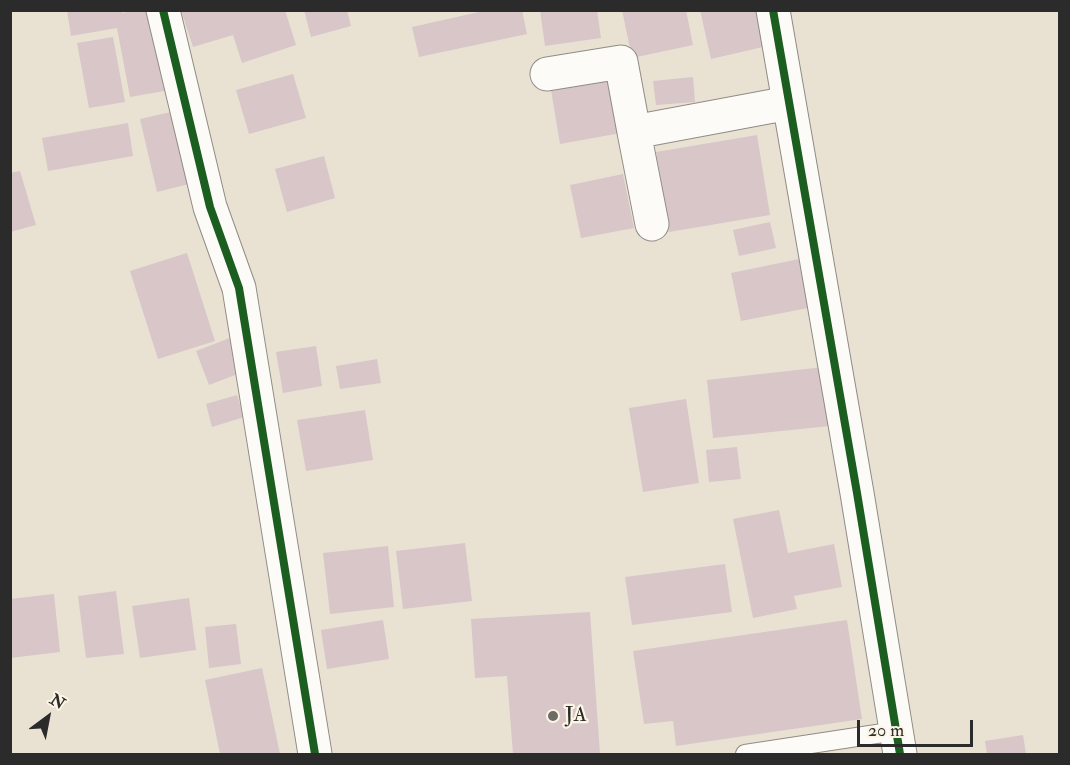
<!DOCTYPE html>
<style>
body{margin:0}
#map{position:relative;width:1070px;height:765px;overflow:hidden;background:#e9e2d3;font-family:"IM FELL Double Pica",serif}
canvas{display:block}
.frame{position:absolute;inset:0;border:12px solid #2b2b2b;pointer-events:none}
.north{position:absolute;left:18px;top:687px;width:60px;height:60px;-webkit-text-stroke:4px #fcf5e5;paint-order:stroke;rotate:32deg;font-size:16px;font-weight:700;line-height:24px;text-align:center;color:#2b2b2b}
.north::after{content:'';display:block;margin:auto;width:21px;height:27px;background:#2b2b2b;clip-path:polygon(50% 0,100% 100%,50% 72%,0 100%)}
.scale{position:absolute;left:857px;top:720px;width:116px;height:27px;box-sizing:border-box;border:3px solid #2b2b2b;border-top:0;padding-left:8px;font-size:18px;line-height:21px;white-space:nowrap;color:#2b2b2b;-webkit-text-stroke:4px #fcf5e5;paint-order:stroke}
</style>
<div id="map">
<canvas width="1070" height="765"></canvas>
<div class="frame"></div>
<div class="north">N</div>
<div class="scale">20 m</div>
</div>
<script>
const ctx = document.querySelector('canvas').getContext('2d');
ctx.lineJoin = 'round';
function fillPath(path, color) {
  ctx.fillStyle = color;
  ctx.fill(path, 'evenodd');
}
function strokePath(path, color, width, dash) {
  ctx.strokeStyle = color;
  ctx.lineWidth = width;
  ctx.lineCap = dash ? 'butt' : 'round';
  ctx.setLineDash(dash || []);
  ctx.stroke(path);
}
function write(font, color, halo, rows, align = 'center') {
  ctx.font = font + ' "IM FELL Double Pica",serif';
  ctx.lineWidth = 4.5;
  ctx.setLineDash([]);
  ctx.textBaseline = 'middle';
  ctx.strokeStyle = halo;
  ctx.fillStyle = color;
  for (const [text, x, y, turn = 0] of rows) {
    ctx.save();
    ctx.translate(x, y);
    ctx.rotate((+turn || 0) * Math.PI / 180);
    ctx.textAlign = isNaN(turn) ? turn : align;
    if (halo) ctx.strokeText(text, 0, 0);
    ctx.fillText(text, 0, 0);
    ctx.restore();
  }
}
fillPath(new Path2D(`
 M 67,10 L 122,10 L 122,13 L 139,10 L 156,10 L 170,90 L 130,97 L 117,28 L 71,36 Z
 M 181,10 L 285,10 L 296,45 L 242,63 L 233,35 L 193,47 Z
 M 304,10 L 347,10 L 351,26 L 311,37 Z
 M 488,10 L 522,10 L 527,34 L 419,57 L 412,27 Z
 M 540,10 L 597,10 L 601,38 L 545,46 Z
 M 622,10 L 686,10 L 693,45 L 632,58 Z
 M 700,10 L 759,10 L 767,46 L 711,59 Z
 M 113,37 L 125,102 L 89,108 L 77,43 Z
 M 293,74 L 306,118 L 249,134 L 236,90 Z
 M 693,77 L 695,102 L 656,105 L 653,81 Z
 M 612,80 L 621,133 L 560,144 L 551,90 Z
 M 175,111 L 193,183 L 157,192 L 140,119 Z
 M 128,123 L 133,156 L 48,171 L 42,138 Z
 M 757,135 L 770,215 L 669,232 L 656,152 Z
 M 324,156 L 335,198 L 287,212 L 275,169 Z
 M 20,171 L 36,225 L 10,232 L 10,173 Z
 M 623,174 L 634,228 L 581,238 L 570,185 Z
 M 770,222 L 776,248 L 739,256 L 733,230 Z
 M 187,253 L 215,341 L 158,359 L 130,271 Z
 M 799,259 L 808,308 L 741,321 L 731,273 Z
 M 235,336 L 248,370 L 209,385 L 196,351 Z
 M 316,346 L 322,386 L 283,393 L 276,352 Z
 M 377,359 L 381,383 L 340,389 L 336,366 Z
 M 824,367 L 830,426 L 713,438 L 707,380 Z
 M 237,395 L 244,417 L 212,427 L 206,404 Z
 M 686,399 L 699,483 L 643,492 L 629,408 Z
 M 365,410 L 373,460 L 306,471 L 297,420 Z
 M 737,447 L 741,479 L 709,482 L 706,450 Z
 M 779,510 L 788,553 L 834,544 L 842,587 L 794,596 L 797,609 L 753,618 L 733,519 Z
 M 465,543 L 472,601 L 403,609 L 396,551 Z
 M 388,546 L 394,607 L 330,614 L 323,553 Z
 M 725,564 L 732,612 L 632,625 L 625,577 Z
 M 116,591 L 124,654 L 86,658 L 78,596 Z
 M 54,594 L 60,652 L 10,658 L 10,599 Z
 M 189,598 L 196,650 L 140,658 L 132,606 Z
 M 590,612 L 600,754 L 513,754 L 507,676 L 475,678 L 471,619 Z
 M 383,620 L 389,659 L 327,669 L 321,630 Z
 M 847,620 L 862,719 L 676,746 L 673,721 L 644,724 L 633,651 Z
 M 236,624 L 241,664 L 209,668 L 205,627 Z
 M 262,668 L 280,754 L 220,754 L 205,680 Z
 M 1023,735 L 1026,754 L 987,754 L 985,741 Z`), '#d8c6c8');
const service = new Path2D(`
 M 745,754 L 896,731`);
const minor = new Path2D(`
 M 163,10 L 210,207 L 239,288 L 315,754
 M 773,10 L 857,493 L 900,754
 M 547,74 L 621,62 L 634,132 L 789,103
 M 634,132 L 652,224`);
strokePath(service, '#908c85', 20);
strokePath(minor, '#908c85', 35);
strokePath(service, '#fcfbf8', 18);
strokePath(minor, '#fcfbf8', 33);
strokePath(new Path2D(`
 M 163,10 L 210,207 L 239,288 L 315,754
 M 773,10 L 857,493 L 900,754`), '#1b5e20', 8);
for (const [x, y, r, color] of [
 [553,716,6,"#6e6b66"]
]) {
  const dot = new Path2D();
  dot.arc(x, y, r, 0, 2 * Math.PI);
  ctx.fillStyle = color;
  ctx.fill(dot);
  strokePath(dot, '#fcf5e5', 2);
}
write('21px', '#2b2b2b', '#fcf5e5', [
 ["JA",565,716]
], 'left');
</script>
